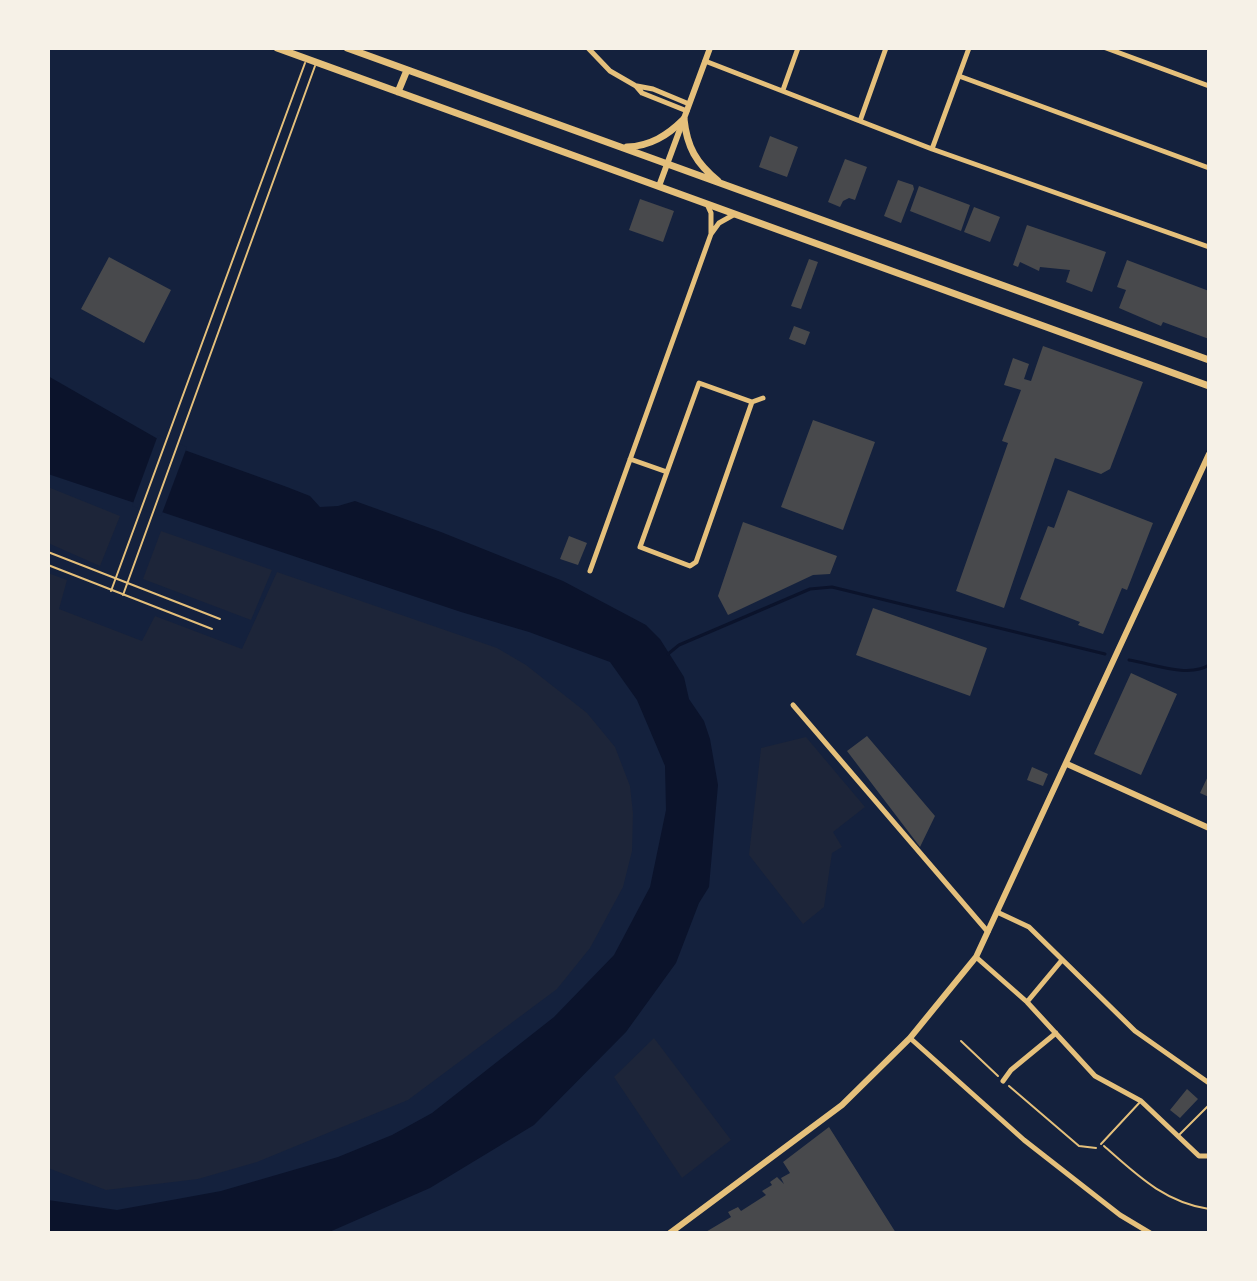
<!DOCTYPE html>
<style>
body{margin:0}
#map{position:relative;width:1257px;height:1281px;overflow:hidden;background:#14213d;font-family:"Noto Sans",sans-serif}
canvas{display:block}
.frame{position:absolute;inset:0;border:50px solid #f6f1e7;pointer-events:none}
</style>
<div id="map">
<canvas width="1257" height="1281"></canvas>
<div class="frame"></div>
</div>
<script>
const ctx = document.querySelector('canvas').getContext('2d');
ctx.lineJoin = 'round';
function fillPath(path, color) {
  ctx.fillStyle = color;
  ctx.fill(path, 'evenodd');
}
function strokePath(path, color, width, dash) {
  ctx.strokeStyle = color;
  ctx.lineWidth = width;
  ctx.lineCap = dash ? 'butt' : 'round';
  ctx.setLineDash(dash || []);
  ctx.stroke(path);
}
fillPath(new Path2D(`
 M 48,487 L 120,516 L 100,566 L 48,543 Z
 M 161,531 L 272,570 L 251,620 L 143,579 Z
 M 277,572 L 497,648 L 526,665 L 587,713 L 615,747 L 630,786 L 633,813 L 632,851 L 623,887 L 590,948 L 557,989 L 408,1100 L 257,1162 L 198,1179 L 106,1190 L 48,1168 L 48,573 L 67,580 L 59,609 L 142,641 L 155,616 L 242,649 Z
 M 806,737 L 865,807 L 833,832 L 842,847 L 832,853 L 824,907 L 803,924 L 749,855 L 761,748 Z
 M 654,1038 L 731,1140 L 682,1178 L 614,1077 Z`), '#1d2539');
fillPath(new Path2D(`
 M 48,376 L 165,443 L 287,487 L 310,496 L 320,507 L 338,506 L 355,501 L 441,532 L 563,581 L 646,625 L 660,639 L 684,677 L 689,699 L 704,721 L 710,739 L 718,785 L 709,887 L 699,903 L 676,963 L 626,1032 L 534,1125 L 430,1188 L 327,1233 L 48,1233 L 48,1200 L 117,1210 L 221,1191 L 338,1157 L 392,1135 L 432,1113 L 554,1017 L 614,955 L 650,887 L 666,810 L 665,766 L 637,700 L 610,662 L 529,632 L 461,612 L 48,474 Z`), '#0b132b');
fillPath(new Path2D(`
 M 158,435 L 187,447 L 161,516 L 132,506 Z`), '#14213d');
strokePath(new Path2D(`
 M 668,654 L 679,645 L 810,589 L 832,587 L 1105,654
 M 1129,660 C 1153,664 1189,678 1209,665`), '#0b132b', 3);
fillPath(new Path2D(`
 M 770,136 L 798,147 L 787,177 L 759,167 Z
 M 845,159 L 867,167 L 855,200 L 849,198 L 843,201 L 840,207 L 828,202 Z
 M 898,180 L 913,185 L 914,189 L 901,223 L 884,216 Z
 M 919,186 L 970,205 L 961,231 L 910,211 Z
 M 640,199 L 674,211 L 663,242 L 629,230 Z
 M 974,207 L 1000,217 L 990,242 L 964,232 Z
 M 1027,225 L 1106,252 L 1092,292 L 1066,282 L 1070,270 L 1040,267 L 1039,271 L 1020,262 L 1018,267 L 1013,265 Z
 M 109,257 L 171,290 L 144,343 L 81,309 Z
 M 809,259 L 818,262 L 801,309 L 791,306 Z
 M 1127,260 L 1209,291 L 1209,339 L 1163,322 L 1161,326 L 1119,308 L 1126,290 L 1117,287 Z
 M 794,326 L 810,332 L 805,345 L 789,339 Z
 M 1043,346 L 1143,382 L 1110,469 L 1101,474 L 1055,458 L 1004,608 L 956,591 L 1008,443 L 1002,441 L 1021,390 L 1004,385 L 1013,358 L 1029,364 L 1024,379 L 1031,381 Z
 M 813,420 L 875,442 L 843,530 L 781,507 Z
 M 1068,490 L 1153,523 L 1127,590 L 1122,588 L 1103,634 L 1078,625 L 1080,622 L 1020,599 L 1048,526 L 1054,528 Z
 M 743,522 L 837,556 L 830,574 L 813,575 L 728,615 L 718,596 Z
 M 569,536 L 587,543 L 578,565 L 560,559 Z
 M 873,608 L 987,648 L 970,696 L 856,655 Z
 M 1131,673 L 1177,694 L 1141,775 L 1094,754 Z
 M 867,736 L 935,816 L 920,847 L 847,751 Z
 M 1032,767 L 1048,774 L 1043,786 L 1027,780 Z
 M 1209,774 L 1209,797 L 1200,793 Z
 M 1187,1089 L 1198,1099 L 1180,1118 L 1170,1110 Z
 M 829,1127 L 896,1233 L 704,1233 L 731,1217 L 728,1212 L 738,1207 L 741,1211 L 766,1195 L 762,1191 L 772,1185 L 770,1182 L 777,1177 L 784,1184 L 781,1178 L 790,1173 L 783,1162 Z`), '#48494c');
strokePath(new Path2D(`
 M 961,1041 L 998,1076
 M 1009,1086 L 1079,1146 L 1096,1148
 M 1104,1146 C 1137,1175 1164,1202 1209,1209`), '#e5c07b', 2);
strokePath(new Path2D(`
 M 48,552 L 220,619
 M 48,565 L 212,629
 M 111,591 L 305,63
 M 123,595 L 315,66
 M 1179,1135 L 1209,1105
 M 1101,1144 L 1141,1101`), '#e5c07b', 2);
strokePath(new Path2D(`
 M 588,48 L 610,71 L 636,86 L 642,93 L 687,111
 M 1106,48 L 1209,86
 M 705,61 L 932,149 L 1209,247
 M 959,76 L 1209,168
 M 637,86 L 653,89 L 689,104
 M 783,90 L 798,48
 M 860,121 L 886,48
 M 932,149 L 969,48
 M 707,204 L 711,213 L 711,233
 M 699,383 L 752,402 L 696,562 L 690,566 L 640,547 Z
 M 752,402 L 763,398
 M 630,459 L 667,472
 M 590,571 L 711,234 L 719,223 L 735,214
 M 793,705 L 988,932
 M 997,912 L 1029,927 L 1135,1031 L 1209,1083
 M 976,957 L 1027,1002 L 1095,1076 L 1141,1101 L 1199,1156 L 1209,1156
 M 1027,1002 L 1062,960
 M 910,1038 L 1024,1140 L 1120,1215 L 1150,1233
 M 1003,1081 L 1011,1070 L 1056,1033`), '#e5c07b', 5);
strokePath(new Path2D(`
 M 659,186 L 710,48
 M 1067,764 L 1209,828
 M 670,1233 L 842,1105 L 910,1038 L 976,957 L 1209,454`), '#e5c07b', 6);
strokePath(new Path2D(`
 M 277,48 L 1209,386
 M 347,48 L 1209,360
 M 398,92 L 407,70
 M 684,119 C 687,147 696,163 718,181
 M 627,147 C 650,146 667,136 684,119`), '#e5c07b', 7);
</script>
